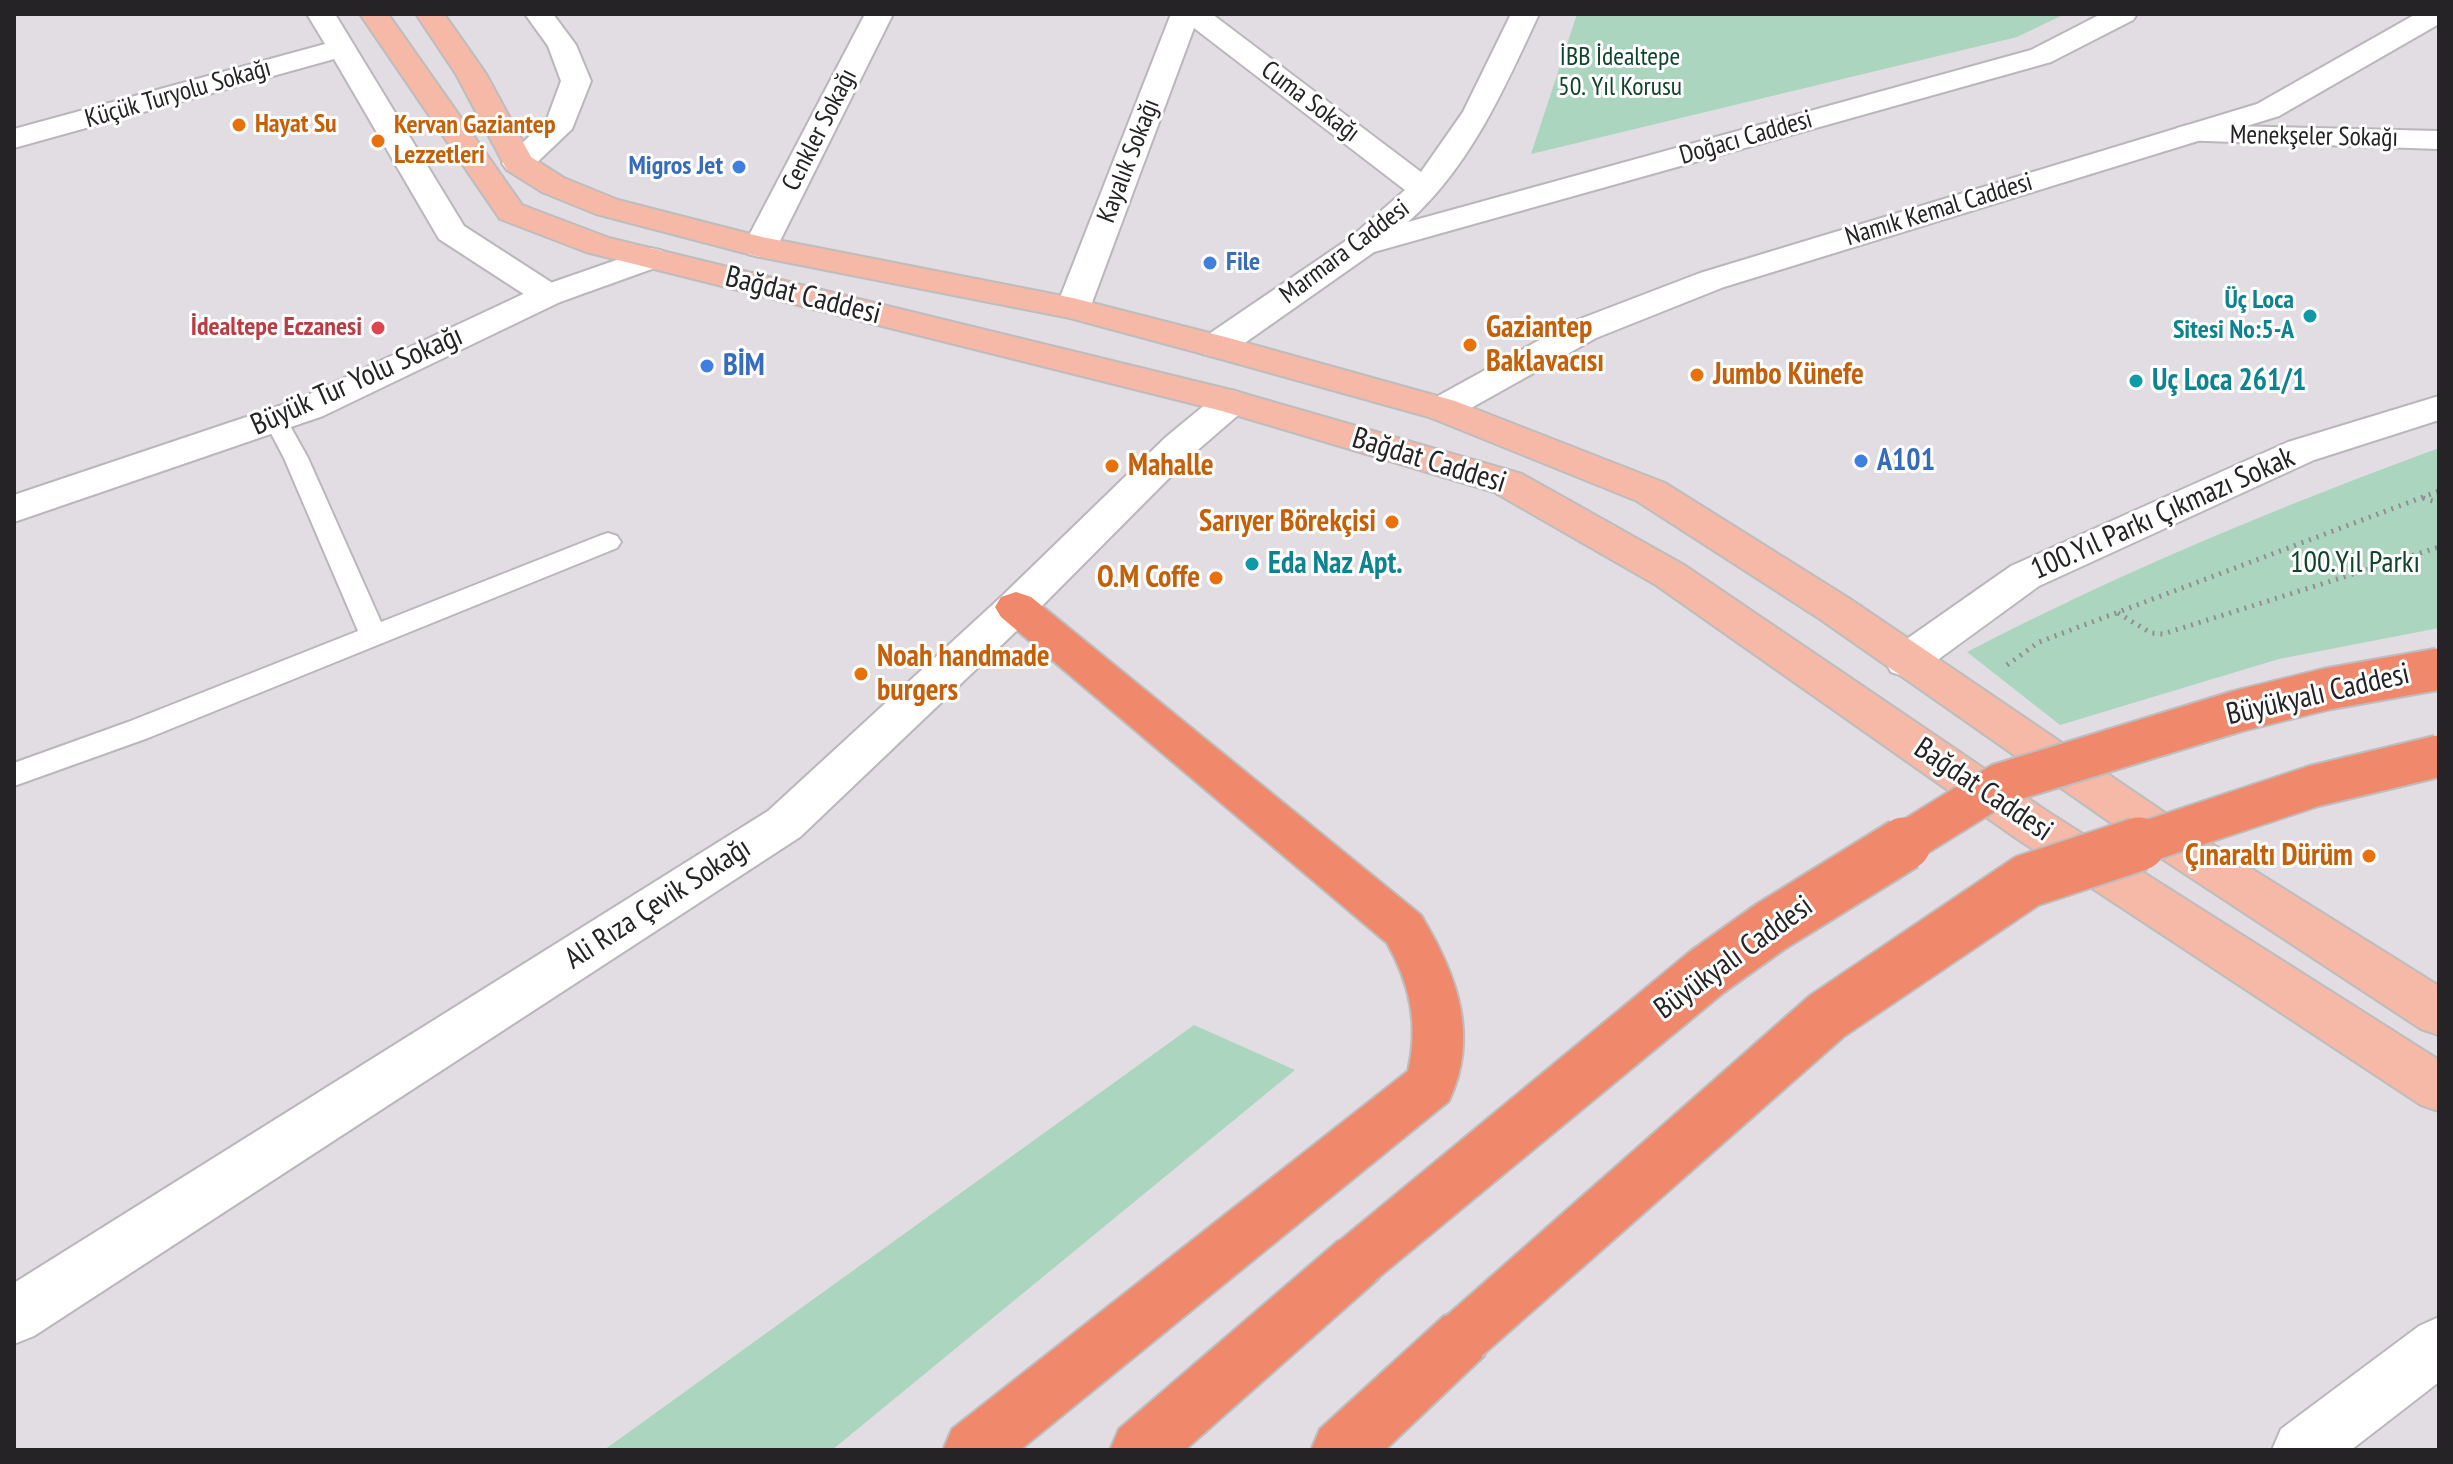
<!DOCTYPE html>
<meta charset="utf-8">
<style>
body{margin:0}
#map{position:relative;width:2453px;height:1464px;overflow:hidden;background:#e2dde3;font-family:"PT Sans Narrow",sans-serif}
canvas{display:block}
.frame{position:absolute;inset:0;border:16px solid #252325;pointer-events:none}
</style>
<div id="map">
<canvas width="2453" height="1464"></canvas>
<div class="frame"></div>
</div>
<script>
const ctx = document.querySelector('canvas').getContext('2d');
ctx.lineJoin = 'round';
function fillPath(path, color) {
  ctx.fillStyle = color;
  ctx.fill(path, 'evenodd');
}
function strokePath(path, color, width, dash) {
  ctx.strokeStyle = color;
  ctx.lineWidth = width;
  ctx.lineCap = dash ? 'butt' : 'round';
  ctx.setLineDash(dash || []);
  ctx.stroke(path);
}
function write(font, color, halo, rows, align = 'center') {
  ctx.font = font + ' "PT Sans Narrow",sans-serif';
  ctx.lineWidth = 6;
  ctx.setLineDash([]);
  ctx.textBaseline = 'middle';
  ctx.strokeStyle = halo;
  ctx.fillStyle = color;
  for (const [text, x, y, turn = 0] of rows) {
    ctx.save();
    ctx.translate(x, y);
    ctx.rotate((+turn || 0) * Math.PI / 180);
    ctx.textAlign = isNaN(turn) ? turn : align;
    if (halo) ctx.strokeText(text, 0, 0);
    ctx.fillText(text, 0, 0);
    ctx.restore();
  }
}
fillPath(new Path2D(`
 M 1577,14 L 2065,14 L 2017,37 L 1531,154 Z
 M 2439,448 L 2439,628 L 2279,659 L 2060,725 L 1967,652 C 2119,573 2278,507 2439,448 Z
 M 1194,1025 L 1295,1070 L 832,1450 L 604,1450 Z`), '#acd5bf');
const lane = new Path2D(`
 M 276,412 L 284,415 L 308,458 L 381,622 L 599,536 L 608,533 L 617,536 L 621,542 L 617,548 L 148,738 L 14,786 L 14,763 L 128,722 L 358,631 L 284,458 L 264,420 L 268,415 Z`);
const street = new Path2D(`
 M 307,14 L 335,14 L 464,226 L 560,288 L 565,295 L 560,302 L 548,305 L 536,302 L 439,239 L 334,59 L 14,148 L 14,129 L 325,44 Z
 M 865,14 L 893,14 L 777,247 L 772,254 L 760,257 L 748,254 L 743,247 Z
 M 1171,14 L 1212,14 L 1421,172 L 1463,112 L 1511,14 L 1539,14 C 1504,89 1470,167 1408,222 L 2031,50 L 2101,14 L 2137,14 L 2133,20 L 2051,62 L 1374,252 L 1229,354 L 1216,357 L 1203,354 L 1198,346 L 1203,338 L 1350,238 L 1405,190 L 1194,28 L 1090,308 L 1085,315 L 1073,318 L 1061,315 L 1056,308 Z
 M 2188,125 L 2439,131 L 2439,149 L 2177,140 L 2173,134 L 2177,128 Z
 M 2439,396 L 2439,420 L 2314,460 L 2039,586 L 1921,672 L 1906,677 L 1891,672 L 1885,661 L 1891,650 L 2011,566 L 2288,442 Z`);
const secondary = new Path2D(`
 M 525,14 L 553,14 L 576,45 L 591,81 L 572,129 L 529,170 L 518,172 L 507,170 L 502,163 L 547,119 L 561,81 L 548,46 Z
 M 2416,14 L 2439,14 L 2439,24 L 2279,116 L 1724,287 L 1596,338 L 1455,417 L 1442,421 L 1429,417 L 1424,409 L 1429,401 L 1572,322 L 1700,273 L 2257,104 Z
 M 651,248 L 663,251 L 668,258 L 663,265 L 560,302 L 323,416 L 14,522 L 14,495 L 297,400 L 536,288 Z
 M 1231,390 L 1244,394 L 1249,402 L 1244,410 L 1192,455 L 1031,617 L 800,837 L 34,1336 L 14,1344 L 14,1283 L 768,811 L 1001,597 L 1166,437 L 1218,394 Z
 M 2439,1317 L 2439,1382 L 2351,1450 L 2272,1450 L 2281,1429 L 2419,1326 Z`);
const primary = new Path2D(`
 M 360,14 L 388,14 L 522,205 L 609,238 L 1231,390 L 1522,474 L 1684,565 L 2048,812 L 2439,1060 L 2439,1111 L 2421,1105 L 2016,838 L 1656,585 L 1494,492 L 1222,411 L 586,252 L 500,219 Z
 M 416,14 L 444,14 L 486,74 L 531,157 L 564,178 L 618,200 L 762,237 L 1073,298 L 1229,338 L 1455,401 L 1665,483 L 1850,599 L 2196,834 L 2439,986 L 2439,1035 L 2421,1029 L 2164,860 L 1820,619 L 1637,501 L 1429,417 L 1203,354 L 1070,318 L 760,257 L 596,214 L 542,192 L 507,170 L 456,74 Z`);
const highway = new Path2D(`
 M 1016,592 L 1031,597 L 1421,915 C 1456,973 1480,1035 1449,1101 L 1020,1450 L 943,1450 L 952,1429 L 1408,1071 C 1419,1025 1410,984 1387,943 L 1001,617 L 995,607 L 1001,597 Z
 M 1358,1233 L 1378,1241 L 1386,1260 L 1378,1279 L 1185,1450 L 1110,1450 L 1119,1429 L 1338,1241 Z
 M 1464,1307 L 1484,1316 L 1493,1336 L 1484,1356 L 1385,1450 L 1311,1450 L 1320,1429 L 1444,1316 Z`);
strokePath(lane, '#bbb6bc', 4);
strokePath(street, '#bbb6bc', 4);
strokePath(secondary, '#bbb6bc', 4);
strokePath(primary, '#bebdbe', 4);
strokePath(highway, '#bebdbe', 4);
strokePath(new Path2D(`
 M 2423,498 L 2439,503
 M 2118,613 L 2151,633 L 2163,634 L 2439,547
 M 2007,665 L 2039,642 L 2439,491`), '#918d92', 5, [2, 6]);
fillPath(lane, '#fff');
fillPath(street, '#fff');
fillPath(secondary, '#fff');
fillPath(primary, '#f6b8a7');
fillPath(highway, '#f0896c');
const highwayBridgeFar1 = new Path2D(`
 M 1900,846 L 2000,784 L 2238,711 L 2327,689 L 2439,669
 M 2133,846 L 2314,786 L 2439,756`);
const highwayBridge = new Path2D(`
 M 1358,1260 L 1707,972 L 1770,927 L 1904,844
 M 1464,1336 L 1827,1016 L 2027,881 L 2139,844`);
strokePath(highwayBridgeFar1, '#bebdbe', 45, []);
strokePath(highwayBridge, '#bebdbe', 57, []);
strokePath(highwayBridgeFar1, '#f0896c', 41);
strokePath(highwayBridge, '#f0896c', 53);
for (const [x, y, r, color] of [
 [239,125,8,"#e8710a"],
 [378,141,8,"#e8710a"],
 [739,167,8,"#3f7fe0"],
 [1210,263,8,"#3f7fe0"],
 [2310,316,8,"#0f9aa8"],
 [378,328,8,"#e0444e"],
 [1470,345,8,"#e8710a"],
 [707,366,8,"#3f7fe0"],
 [1697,375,8,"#e8710a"],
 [2136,381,8,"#0f9aa8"],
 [1861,461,8,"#3f7fe0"],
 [1112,466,8,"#e8710a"],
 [1392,522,8,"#e8710a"],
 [1252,564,8,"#0f9aa8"],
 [1216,578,8,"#e8710a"],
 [861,674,8,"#e8710a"],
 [2369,856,8,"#e8710a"]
]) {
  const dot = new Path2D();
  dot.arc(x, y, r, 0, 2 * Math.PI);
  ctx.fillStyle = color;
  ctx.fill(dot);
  strokePath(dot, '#fff', 3);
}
write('26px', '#11442f', '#fff', [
 ["İBB İdealtepe",1620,58],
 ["50. Yıl Korusu",1620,88]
]);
write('26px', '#252325', '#fff', [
 ["Küçük Turyolu Sokağı",178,94,-16],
 ["Cuma Sokağı",1310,102,37],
 ["Cenkler Sokağı",820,130,-63],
 ["Menekşeler Sokağı",2314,137,1],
 ["Doğacı Caddesi",1746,138,-16],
 ["Kayalık Sokağı",1129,161,-69],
 ["Namık Kemal Caddesi",1939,210,-17],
 ["Marmara Caddesi",1345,252,-37]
]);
write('bold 26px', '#c56008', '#fff', [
 ["Hayat Su",255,125],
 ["Kervan Gaziantep",394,126],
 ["Lezzetleri",394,156]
], 'left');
write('bold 26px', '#366cbe', '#fff', [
 ["Migros Jet",723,167],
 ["File",1226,263,"left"]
], 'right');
write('bold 26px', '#0d838f', '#fff', [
 ["Üç Loca",2294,301],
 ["Sitesi No:5-A",2294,331]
], 'right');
write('bold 26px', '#be3a42', '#fff', [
 ["İdealtepe Eczanesi",362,328]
], 'right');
write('30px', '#252325', '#fff', [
 ["Bağdat Caddesi",803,296,14],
 ["Büyük Tur Yolu Sokağı",357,381,-24],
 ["Bağdat Caddesi",1429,461,17],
 ["100.Yıl Parkı Çıkmazı Sokak",2163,514,-24],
 ["Büyükyalı Caddesi",2318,695,-13],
 ["Bağdat Caddesi",1983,790,34],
 ["Ali Rıza Çevik Sokağı",658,904,-33],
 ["Büyükyalı Caddesi",1734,958,-36]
]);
write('bold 30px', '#c56008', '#fff', [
 ["Gaziantep",1486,328],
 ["Baklavacısı",1486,362],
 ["Jumbo Künefe",1713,375],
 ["Mahalle",1128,466],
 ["Sarıyer Börekçisi",1376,522,"right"],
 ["O.M Coffe",1200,578,"right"],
 ["Noah handmade",877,657],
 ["burgers",877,691],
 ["Çınaraltı Dürüm",2353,856,"right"]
], 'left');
write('bold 30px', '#366cbe', '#fff', [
 ["BİM",723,366],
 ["A101",1877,461]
], 'left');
write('bold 30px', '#0d838f', '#fff', [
 ["Uç Loca 261/1",2152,381],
 ["Eda Naz Apt.",1268,564]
], 'left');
write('30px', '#11442f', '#fff', [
 ["100.Yıl Parkı",2355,563]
]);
</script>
